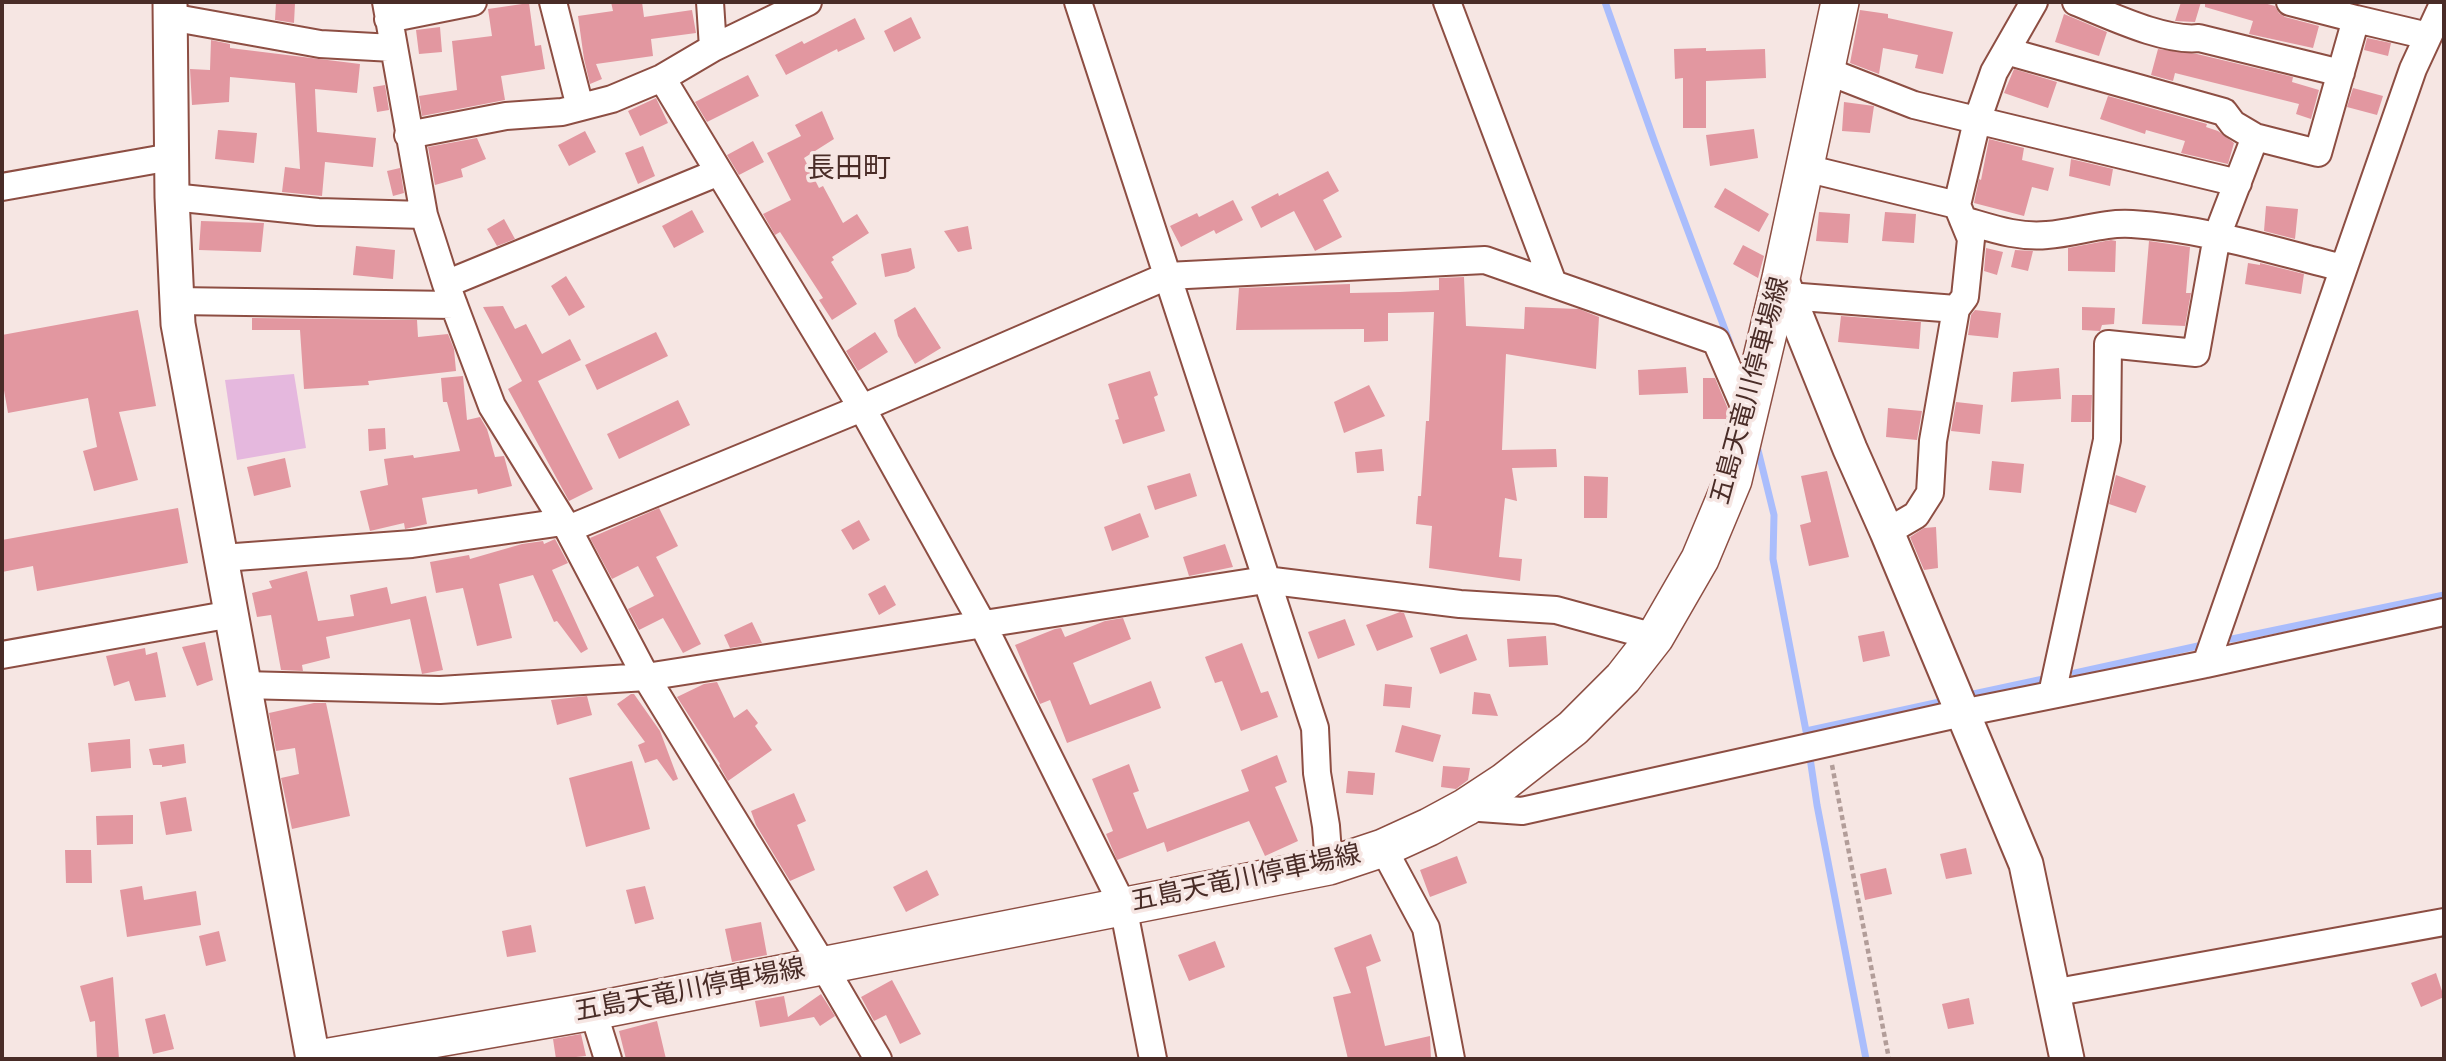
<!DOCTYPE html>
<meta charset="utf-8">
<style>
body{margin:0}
#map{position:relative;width:2446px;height:1061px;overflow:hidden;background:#f6e6e3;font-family:Signika,sans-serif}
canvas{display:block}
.frame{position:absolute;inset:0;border:4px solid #492c27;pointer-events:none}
</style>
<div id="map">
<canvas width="2446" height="1061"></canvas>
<div class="frame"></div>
</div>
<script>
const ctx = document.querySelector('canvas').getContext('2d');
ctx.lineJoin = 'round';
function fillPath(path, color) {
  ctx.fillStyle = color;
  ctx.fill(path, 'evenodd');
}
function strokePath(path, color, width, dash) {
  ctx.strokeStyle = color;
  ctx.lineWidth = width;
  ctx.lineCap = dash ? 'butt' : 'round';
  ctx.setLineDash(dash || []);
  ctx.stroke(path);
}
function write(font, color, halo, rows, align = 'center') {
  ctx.font = font + ' Signika,"Noto Sans JP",sans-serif';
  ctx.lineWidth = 7;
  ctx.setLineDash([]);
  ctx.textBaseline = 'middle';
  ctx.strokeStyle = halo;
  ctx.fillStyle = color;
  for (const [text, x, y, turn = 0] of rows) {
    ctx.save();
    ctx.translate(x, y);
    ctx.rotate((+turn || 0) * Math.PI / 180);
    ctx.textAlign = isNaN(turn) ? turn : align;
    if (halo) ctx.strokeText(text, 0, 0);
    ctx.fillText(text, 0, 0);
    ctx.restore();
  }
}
fillPath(new Path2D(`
 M 294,374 L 306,448 L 237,460 L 225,380 Z`), '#e5b8de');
strokePath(new Path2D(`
 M 1605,2 L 1655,143 L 1730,343
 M 1756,442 L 1774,515 L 1773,559 L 1806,731 L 1817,805 L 1866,1059
 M 2232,639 L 2444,595
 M 2075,673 L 2198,646
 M 1964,696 L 2048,678
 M 1806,731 L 1949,700`), '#aabdfc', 7);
fillPath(new Path2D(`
 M 611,2 L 642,2 L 644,17 L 692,10 L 696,33 L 651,39 L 653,56 L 596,64 L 602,79 L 590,84 L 584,59 L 578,16 L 613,11 Z
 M 2181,2 L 2201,2 L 2195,22 L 2175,21 Z
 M 2205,2 L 2260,2 L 2275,6 L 2279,13 L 2285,17 L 2319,26 L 2313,48 L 2249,34 L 2253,21 L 2205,7 Z
 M 276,3 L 295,3 L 294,23 L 275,20 Z
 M 529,3 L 535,46 L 541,45 L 545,69 L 501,76 L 505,100 L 422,116 L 419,96 L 457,90 L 452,41 L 492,36 L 488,9 Z
 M 1860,10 L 1888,14 L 1888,18 L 1953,32 L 1943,74 L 1915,68 L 1918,55 L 1883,48 L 1879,74 L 1850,63 Z
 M 2064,14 L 2107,32 L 2099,56 L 2055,42 Z
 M 911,17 L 921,38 L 894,52 L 884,31 Z
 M 855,18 L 865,39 L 838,52 L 837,49 L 786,75 L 775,55 L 802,41 L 804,44 Z
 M 440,27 L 442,52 L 419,54 L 416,30 Z
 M 2367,38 L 2391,43 L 2388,56 L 2364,50 Z
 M 211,40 L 230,44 L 230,48 L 360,64 L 357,93 L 315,89 L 317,132 L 376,138 L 373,167 L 325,162 L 322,196 L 282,192 L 285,167 L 300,169 L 295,83 L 230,77 L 229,102 L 192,105 L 190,69 L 210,70 Z
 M 1706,48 L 1706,51 L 1765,49 L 1766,78 L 1706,81 L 1706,128 L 1683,128 L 1683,78 L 1675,79 L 1674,49 Z
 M 2158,49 L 2197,54 L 2293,77 L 2292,82 L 2319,90 L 2311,119 L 2296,114 L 2299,104 L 2175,73 L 2173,81 L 2151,75 Z
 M 2014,69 L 2057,82 L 2048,108 L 2004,93 Z
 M 748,75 L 759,96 L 707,122 L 695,102 Z
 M 385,85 L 389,110 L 377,112 L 373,87 Z
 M 2353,88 L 2383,96 L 2377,115 L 2347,107 Z
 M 2108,96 L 2207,124 L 2206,127 L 2218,131 L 2234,143 L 2228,164 L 2181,153 L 2185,141 L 2146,130 L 2145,134 L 2100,119 Z
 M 656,98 L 668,123 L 640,136 L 628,111 Z
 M 1844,102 L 1874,106 L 1870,133 L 1842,131 Z
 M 822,111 L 834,139 L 804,158 L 819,188 L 823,186 L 843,223 L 857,214 L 869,233 L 832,257 L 834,260 L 831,262 L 857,304 L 832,320 L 819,300 L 823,298 L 780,232 L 775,235 L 763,214 L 791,200 L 767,153 L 801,136 L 795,125 Z
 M 1754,129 L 1758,158 L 1710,166 L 1706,135 Z
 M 218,130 L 257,133 L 254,163 L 215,159 Z
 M 585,131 L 596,152 L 569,166 L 558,145 Z
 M 477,138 L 486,159 L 461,169 L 463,177 L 435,185 L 428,147 Z
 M 1989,139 L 2024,148 L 2022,160 L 2054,168 L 2048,191 L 2032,187 L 2024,216 L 1974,203 L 1979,179 L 1981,180 Z
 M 753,141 L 764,162 L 739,175 L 727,155 Z
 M 643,146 L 655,176 L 638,184 L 625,153 Z
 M 2071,159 L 2113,169 L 2110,186 L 2069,176 Z
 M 400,168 L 404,193 L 393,196 L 387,171 Z
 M 1328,171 L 1339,191 L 1323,200 L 1342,237 L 1315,251 L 1294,211 L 1261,228 L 1251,207 L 1278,193 L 1279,196 Z
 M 1725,188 L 1769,214 L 1759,232 L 1714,207 Z
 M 1233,200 L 1243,220 L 1216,234 L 1214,230 L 1181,247 L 1170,226 L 1197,213 L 1199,217 Z
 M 2266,206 L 2298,209 L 2295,239 L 2264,231 Z
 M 692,210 L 704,232 L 674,248 L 662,226 Z
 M 1819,212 L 1850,214 L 1848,243 L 1816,241 Z
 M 1885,212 L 1916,214 L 1914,243 L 1882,241 Z
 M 504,219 L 515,239 L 497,246 L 487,229 Z
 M 201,221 L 264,223 L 261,252 L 199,250 Z
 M 968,226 L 972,249 L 958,252 L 944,231 Z
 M 2111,240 L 2116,241 L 2115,272 L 2068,271 L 2068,248 Z
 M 2149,241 L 2190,247 L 2186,293 L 2191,293 L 2185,326 L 2142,324 Z
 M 1743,245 L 1764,256 L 1758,278 L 1733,264 Z
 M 356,246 L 395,250 L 393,279 L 353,275 Z
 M 911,248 L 915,268 L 908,272 L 885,277 L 881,254 Z
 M 1986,248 L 2003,252 L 1997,275 L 1984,271 Z
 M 2015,250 L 2033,251 L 2028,271 L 2011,267 Z
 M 2248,263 L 2260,265 L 2260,263 L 2304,274 L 2301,294 L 2245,284 Z
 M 566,276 L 585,307 L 569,316 L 551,286 Z
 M 1464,277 L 1466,326 L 1524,329 L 1525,307 L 1579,309 L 1599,317 L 1596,369 L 1506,354 L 1502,450 L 1556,449 L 1557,467 L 1512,468 L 1517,501 L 1505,498 L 1499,557 L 1522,559 L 1520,581 L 1429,568 L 1432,526 L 1416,524 L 1418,496 L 1421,496 L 1426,421 L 1429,421 L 1434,312 L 1388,313 L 1388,341 L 1364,342 L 1364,329 L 1236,330 L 1239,288 L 1350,284 L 1350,293 L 1400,292 L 1439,290 L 1439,278 Z
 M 503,306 L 515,329 L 526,324 L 542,354 L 570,339 L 581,360 L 538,381 L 593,489 L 569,501 L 508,389 L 522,381 L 483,307 Z
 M 915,307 L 941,348 L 915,364 L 898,336 L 894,320 Z
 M 2082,307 L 2115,308 L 2114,324 L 2102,325 L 2100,331 L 2082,330 Z
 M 138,310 L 156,406 L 119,412 L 138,480 L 94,491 L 83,451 L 97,447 L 88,398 L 8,413 L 2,379 L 2,335 Z
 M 1975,310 L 2001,313 L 1998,338 L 1968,335 L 1971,315 Z
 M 1841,316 L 1921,322 L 1919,349 L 1838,342 Z
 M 252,318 L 417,320 L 418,337 L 448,334 L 454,349 L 456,371 L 368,381 L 369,385 L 304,389 L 300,330 L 252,330 Z
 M 656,332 L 668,356 L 597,390 L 585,365 Z
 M 875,332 L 888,352 L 858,371 L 846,351 Z
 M 1686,367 L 1688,393 L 1639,395 L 1638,370 Z
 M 2059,368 L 2061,399 L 2011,402 L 2013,372 Z
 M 1150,371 L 1158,395 L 1154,397 L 1165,431 L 1123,444 L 1115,420 L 1119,419 L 1108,384 Z
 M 463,376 L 467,420 L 480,417 L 487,429 L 495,457 L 504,456 L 512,486 L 478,494 L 477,489 L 422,498 L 427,524 L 405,529 L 404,523 L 370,531 L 360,491 L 388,485 L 384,459 L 413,455 L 414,458 L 460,451 L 447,402 L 443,402 L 441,378 Z
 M 1703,378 L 1715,378 L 1728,409 L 1726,419 L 1703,419 Z
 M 1369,385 L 1385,416 L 1344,433 L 1334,402 Z
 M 2072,395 L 2092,395 L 2091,422 L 2071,422 Z
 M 678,400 L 690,425 L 619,459 L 607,434 Z
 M 1956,402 L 1983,405 L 1980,434 L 1951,431 Z
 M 1888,408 L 1922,411 L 1917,440 L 1886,437 Z
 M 385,428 L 386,449 L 369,451 L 368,429 Z
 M 1382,449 L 1384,471 L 1357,473 L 1355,452 Z
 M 285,458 L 291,487 L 254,496 L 247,467 Z
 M 1992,461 L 2024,464 L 2021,493 L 1989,490 Z
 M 1827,471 L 1849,557 L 1809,566 L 1800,525 L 1811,522 L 1801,476 Z
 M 1190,473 L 1197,496 L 1155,510 L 1147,486 Z
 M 2116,475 L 2146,486 L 2136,513 L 2109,504 Z
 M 1584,476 L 1608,477 L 1607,518 L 1584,518 Z
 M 178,508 L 188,563 L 37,591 L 33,566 L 2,572 L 2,540 Z
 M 659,508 L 678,546 L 656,557 L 701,644 L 683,653 L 663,618 L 639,630 L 628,609 L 654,596 L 638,566 L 612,579 L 590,538 Z
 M 1140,513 L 1149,537 L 1112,551 L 1104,527 Z
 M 859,520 L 870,540 L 853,550 L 841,530 Z
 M 1936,527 L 1938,568 L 1924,570 L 1910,537 L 1924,528 Z
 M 555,539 L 568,563 L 552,570 L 588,649 L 581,653 L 557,621 L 554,622 L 533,575 L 499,584 L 512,638 L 477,646 L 463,588 L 436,593 L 430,562 L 469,555 L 470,559 L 522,544 L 543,541 L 544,544 Z
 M 1225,544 L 1233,567 L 1189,576 L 1183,557 Z
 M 307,571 L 318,621 L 354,616 L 350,595 L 387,587 L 391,604 L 426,596 L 443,670 L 422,674 L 410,619 L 326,637 L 330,658 L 302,665 L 303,671 L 281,670 L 271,615 L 257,617 L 252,593 L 272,588 L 269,581 Z
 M 885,585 L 896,605 L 879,615 L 868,594 Z
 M 1400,612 L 1404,613 L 1413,637 L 1377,651 L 1366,625 Z
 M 1123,618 L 1131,639 L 1073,663 L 1090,705 L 1151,681 L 1161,708 L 1067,743 L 1050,700 L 1040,704 L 1015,645 L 1055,629 L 1061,628 L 1065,637 L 1105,621 Z
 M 1345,619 L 1355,645 L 1318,659 L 1308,632 Z
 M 752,622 L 762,643 L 730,648 L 724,635 Z
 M 1884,631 L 1890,656 L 1863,662 L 1858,636 Z
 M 1467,634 L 1477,660 L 1440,674 L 1430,648 Z
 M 1546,636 L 1548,665 L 1509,667 L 1507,639 Z
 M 205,642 L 213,680 L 197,686 L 182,647 Z
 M 1242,643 L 1261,693 L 1268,691 L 1278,717 L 1241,731 L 1222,681 L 1215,683 L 1205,657 Z
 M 145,648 L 146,655 L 157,652 L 166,697 L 135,701 L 129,681 L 114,686 L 106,656 Z
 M 717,682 L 734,718 L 747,709 L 758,723 L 755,726 L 772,750 L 728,781 L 719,765 L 720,764 L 677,697 L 704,684 Z
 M 1385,684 L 1412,687 L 1410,708 L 1383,706 Z
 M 1474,692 L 1490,694 L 1498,716 L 1472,714 Z
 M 631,694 L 634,694 L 660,731 L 678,779 L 673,781 L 657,759 L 645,763 L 638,745 L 645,742 L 617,704 Z
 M 587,696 L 592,715 L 557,725 L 551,700 Z
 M 314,703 L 326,703 L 350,816 L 292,829 L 281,778 L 299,774 L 295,748 L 276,751 L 269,713 Z
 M 1402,725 L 1441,735 L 1433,762 L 1395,752 Z
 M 130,739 L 131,768 L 91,772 L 88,743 Z
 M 184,744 L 186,763 L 162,767 L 162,765 L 153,765 L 149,749 Z
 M 1277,755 L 1287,782 L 1275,787 L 1298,841 L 1265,856 L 1249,821 L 1167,852 L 1164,842 L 1117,860 L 1106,834 L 1113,831 L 1092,779 L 1129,764 L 1139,791 L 1133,793 L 1147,829 L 1249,791 L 1241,770 Z
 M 632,761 L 650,829 L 586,847 L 569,778 Z
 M 1443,766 L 1470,768 L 1468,780 L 1456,789 L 1441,787 Z
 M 1348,771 L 1375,773 L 1373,795 L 1346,793 Z
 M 794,793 L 806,821 L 797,825 L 815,870 L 790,881 L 756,825 L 751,811 Z
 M 186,797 L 192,831 L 166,835 L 160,802 Z
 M 133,815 L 133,844 L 97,845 L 96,816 Z
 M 1966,848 L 1972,874 L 1946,879 L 1940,854 Z
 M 65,850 L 91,850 L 92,883 L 66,883 Z
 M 1457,856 L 1467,883 L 1430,897 L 1420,870 Z
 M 1886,868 L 1892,894 L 1865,900 L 1860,874 Z
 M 927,870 L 939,895 L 906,912 L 893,887 Z
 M 142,886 L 144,900 L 196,891 L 201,925 L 127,937 L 120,890 Z
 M 645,886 L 654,919 L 635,924 L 626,890 Z
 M 761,922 L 767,955 L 732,962 L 725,929 Z
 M 531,925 L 536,952 L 507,957 L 502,931 Z
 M 219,931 L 226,961 L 206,966 L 199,936 Z
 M 1371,934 L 1381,961 L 1366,967 L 1385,1046 L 1430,1036 L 1431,1059 L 1348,1059 L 1333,997 L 1351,993 L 1334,948 Z
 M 1215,941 L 1225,967 L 1189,981 L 1178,955 Z
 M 2436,973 L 2444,997 L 2421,1007 L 2411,983 Z
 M 113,977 L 119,1059 L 97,1059 L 95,1021 L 90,1022 L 80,986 Z
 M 892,980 L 921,1034 L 900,1044 L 886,1015 L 874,1021 L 861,997 Z
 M 821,994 L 835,1016 L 820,1026 L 814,1017 L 760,1027 L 755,1001 L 784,996 L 788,1017 Z
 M 1969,998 L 1974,1024 L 1948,1029 L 1942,1004 Z
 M 165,1014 L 174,1049 L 153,1054 L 145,1019 Z
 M 657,1021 L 666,1059 L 626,1059 L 619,1031 Z
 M 581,1034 L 586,1056 L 556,1059 L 553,1039 Z`), '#e297a0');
const minor = new Path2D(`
 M 386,2 L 424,215 L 446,284 L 492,406 L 568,529 L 646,677 L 823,965 L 878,1059
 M 553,2 L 580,107
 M 710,2 L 713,48
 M 1078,2 L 1315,728 L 1317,773 L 1326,826 L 1329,866
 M 1447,2 L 1553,283
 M 2076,2 C 2109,15 2164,42 2199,38 L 2341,73
 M 2290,2 L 2356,19
 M 170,17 L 320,44 L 393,48
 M 388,19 L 473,2
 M 2006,51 L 2224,112 L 2233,124 L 2255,137
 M 1827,71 L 1914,105 L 2238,183
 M 662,78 L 862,408 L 982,623 L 1123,906 L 1153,1059
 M 408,135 L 506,116 L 562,112 L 612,99 L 662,78 L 713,48 L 808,2
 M 1805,168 L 1957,205
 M 2,187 L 171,157
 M 172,197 L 318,212 L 424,215
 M 1963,220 C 1991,228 2018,238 2047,235 C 2076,233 2103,222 2132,224 C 2204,228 2274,251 2343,268
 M 446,284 L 719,172
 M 1788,296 L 1956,309
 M 176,301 L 454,305
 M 568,529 L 862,408 L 1167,276 L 1485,260 L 1716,341 L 1748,415
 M 1887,532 L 1916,515 L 1930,493 L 1933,441 L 1956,309 L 1965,297 L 1971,239 L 1957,205 L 1977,121 L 1994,72 L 2034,2
 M 222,558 L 412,544 L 563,522
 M 2,655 L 232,614
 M 2206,664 L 2413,69 L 2444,2
 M 243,685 L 440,690 L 646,677 L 1265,580 L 1460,604 L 1556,610 L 1655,637
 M 2052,694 L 2107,440 L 2108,344 L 2196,353 L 2217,236 L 2255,137 L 2318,153 L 2356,19 L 2428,36
 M 1466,807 L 1522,811 L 1962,713 L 2206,664 L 2444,612
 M 1383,848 L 1426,928 L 1451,1059
 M 2052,993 L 2444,922
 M 593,1011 L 608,1059`);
const tertiary = new Path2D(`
 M 170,2 L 172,197 L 178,324 L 313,1059
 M 1781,278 L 1850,449 L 1887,532 L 2026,864 L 2067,1059`);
const secondary = new Path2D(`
 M 318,1059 L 593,1011 L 1329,866 L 1383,848 L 1429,827 L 1466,807 L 1504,782 L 1573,728 L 1623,678 L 1655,637 L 1700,559 L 1733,480 L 1781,278 L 1840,2`);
strokePath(minor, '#8d4e43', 30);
strokePath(tertiary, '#8d4e43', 37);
strokePath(secondary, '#8d4e43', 40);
strokePath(new Path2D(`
 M 1832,765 L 1889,1059`), '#b29d99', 4.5, [5, 3.5]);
strokePath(minor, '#fff', 26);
strokePath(tertiary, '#fff', 33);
strokePath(secondary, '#fff', 37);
write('26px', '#492c27', '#f6e6e3', [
 ["五島天竜川停車場線",1751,391,-75],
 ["五島天竜川停車場線",1246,879,-12],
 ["五島天竜川停車場線",690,991,-11]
]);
write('28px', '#492c27', '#f6e6e3', [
 ["長田町",849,170]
]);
</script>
